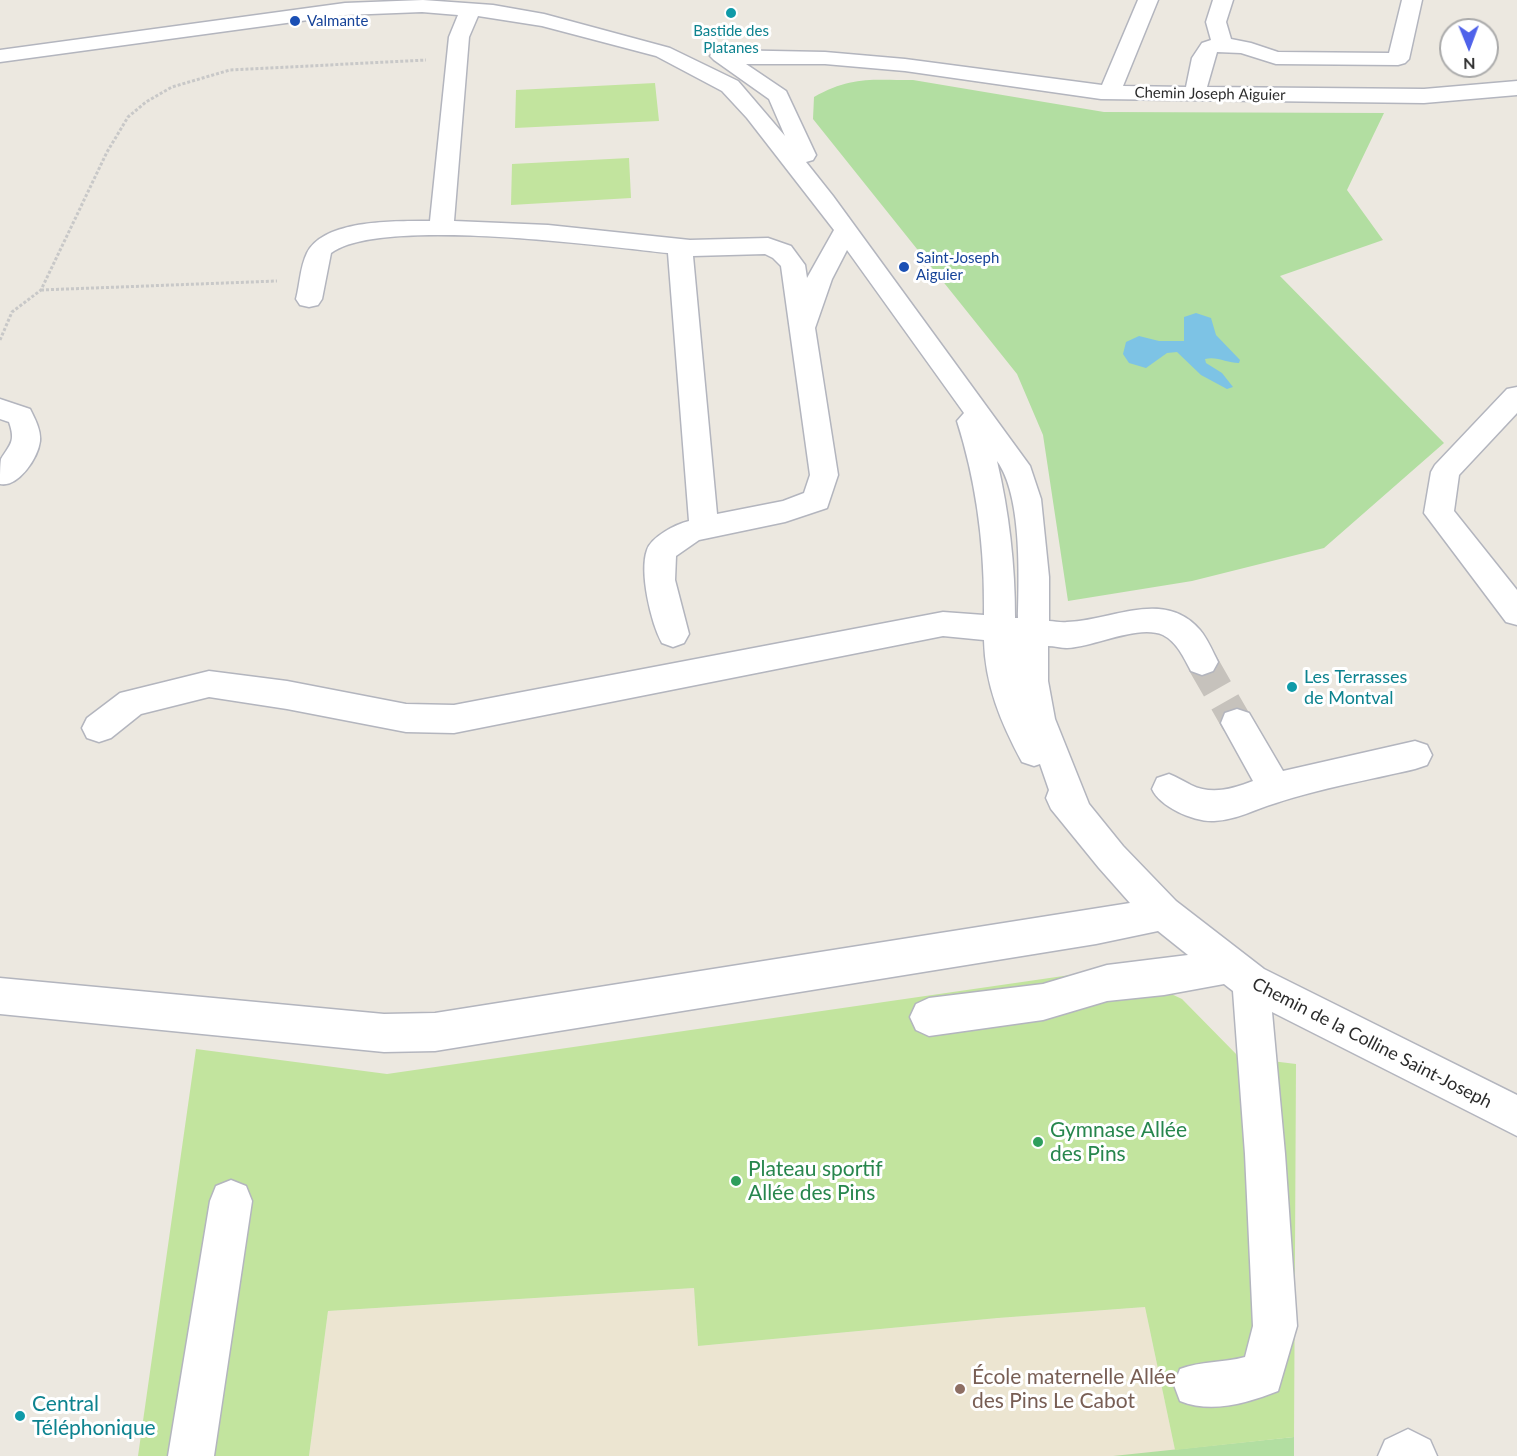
<!DOCTYPE html>
<meta charset="utf-8">
<style>
body{margin:0}
#map{position:relative;width:1517px;height:1456px;overflow:hidden;background:#ece8e0;font-family:Lato,sans-serif}
canvas{display:block}
.north{position:absolute;left:1439px;top:18px;width:60px;height:60px;box-sizing:border-box;background:#fff;border:2px solid #ababab;border-radius:50%;rotate:179deg;font-size:16px;font-weight:700;line-height:24px;text-align:center;color:#2c2c2c}
.north::after{content:'';display:block;margin:auto;width:21px;height:27px;background:#4f62ea;clip-path:polygon(50% 0,100% 100%,50% 72%,0 100%)}
</style>
<div id="map">
<canvas width="1517" height="1456"></canvas>
<div class="north">N</div>
</div>
<script>
const ctx = document.querySelector('canvas').getContext('2d');
ctx.lineJoin = 'round';
function fillPath(path, color) {
  ctx.fillStyle = color;
  ctx.fill(path, 'evenodd');
}
function strokePath(path, color, width, dash) {
  ctx.strokeStyle = color;
  ctx.lineWidth = width;
  ctx.lineCap = dash ? 'butt' : 'round';
  ctx.setLineDash(dash || []);
  ctx.stroke(path);
}
function write(font, color, halo, rows, align = 'center') {
  ctx.font = font + ' Lato,sans-serif';
  ctx.lineWidth = 6;
  ctx.setLineDash([]);
  ctx.textBaseline = 'middle';
  ctx.strokeStyle = halo;
  ctx.fillStyle = color;
  for (const [text, x, y, turn = 0] of rows) {
    ctx.save();
    ctx.translate(x, y);
    ctx.rotate((+turn || 0) * Math.PI / 180);
    ctx.textAlign = isNaN(turn) ? turn : align;
    if (halo) ctx.strokeText(text, 0, 0);
    ctx.fillText(text, 0, 0);
    ctx.restore();
  }
}
fillPath(new Path2D(`
 M 694,1288 L 698,1346 L 998,1318 L 1145,1307 L 1175,1450 L 1294,1437 L 1294,1456 L 309,1456 L 328,1311 Z`), '#ece5d1');
fillPath(new Path2D(`
 M 913,80 L 1104,112 L 1384,113 L 1347,190 L 1383,240 L 1280,276 L 1444,443 L 1324,548 L 1192,581 L 1068,601 L 1043,435 L 1017,374 L 813,119 L 814,97 C 851,76 871,80 913,80 Z
 M 1294,1437 L 1294,1456 L 1113,1456 Z`), '#b2dea1');
fillPath(new Path2D(`
 M 655,83 L 659,121 L 515,128 L 516,90 Z
 M 629,158 L 631,198 L 511,205 L 512,164 Z
 M 1160,962 L 1167,992 L 1182,999 L 1239,1057 L 1296,1064 L 1294,1437 L 1175,1450 L 1145,1307 L 998,1318 L 698,1346 L 694,1288 L 328,1311 L 309,1456 L 138,1456 L 196,1049 L 387,1074 Z`), '#c2e49e');
fillPath(new Path2D(`
 M 1196,313 L 1211,318 L 1216,335 L 1240,360 L 1239,363 C 1227,363 1217,356 1205,359 L 1206,363 L 1222,373 L 1233,387 L 1227,389 L 1201,375 L 1177,352 L 1167,353 L 1146,368 L 1129,363 L 1123,354 L 1126,342 L 1139,336 L 1159,341 L 1184,341 L 1184,317 Z`), '#7dc3e5');
strokePath(new Path2D(`
 M 1202,662 L 1237,723`), '#c6c2bc', 31, [31, 15]);
const minor = new Path2D(`
 M 423,0 L 493,5 L 544,14 L 670,48 L 738,81 L 785,136 L 769,99 L 714,60 L 710,56 L 714,52 L 721,50 L 825,52 L 905,59 L 1102,85 L 1138,0 L 1158,0 L 1123,86 L 1186,87 L 1192,58 L 1202,43 L 1211,40 L 1206,22 L 1213,0 L 1233,0 L 1226,22 L 1231,39 L 1251,43 L 1278,52 L 1389,53 L 1402,0 L 1422,0 L 1409,59 L 1405,63 L 1398,65 L 1276,64 L 1241,53 L 1217,52 L 1207,87 L 1424,89 L 1517,81 L 1517,95 L 1424,103 L 1101,99 L 905,71 L 825,64 L 746,64 L 786,91 L 816,155 L 813,160 L 806,162 L 833,196 L 1030,466 L 1041,499 L 1049,577 L 1049,621 C 1055,621 1061,623 1067,622 C 1111,621 1164,588 1200,630 C 1207,638 1213,652 1218,662 L 1213,671 L 1202,675 L 1191,671 C 1184,658 1177,642 1163,635 C 1138,624 1094,647 1067,648 C 1061,648 1054,646 1048,646 L 1048,681 L 1055,719 L 1089,804 L 1123,846 L 1176,901 L 1264,969 L 1517,1095 L 1517,1136 L 1272,1012 L 1285,1154 L 1297,1326 L 1278,1391 C 1247,1403 1212,1414 1180,1401 L 1174,1385 L 1180,1369 C 1201,1361 1223,1363 1245,1357 L 1253,1326 L 1245,1154 L 1233,991 L 1224,984 L 1164,995 L 1107,1001 L 1043,1020 L 929,1036 L 916,1030 L 910,1017 L 916,1004 L 929,998 L 1043,984 L 1107,965 L 1188,955 L 1158,931 L 1096,944 L 435,1051 L 384,1052 L 0,1014 L 0,978 L 384,1014 L 435,1013 L 1130,903 L 1099,868 L 1051,809 L 1046,798 L 1049,790 L 1040,764 L 1034,766 L 1022,762 C 1001,723 985,685 984,640 L 943,636 L 454,733 L 406,732 L 287,709 L 209,697 L 141,714 L 111,738 L 99,742 L 87,738 L 82,728 L 87,718 L 120,693 L 209,671 L 287,681 L 406,704 L 454,705 L 943,612 L 984,615 C 985,549 977,484 957,421 L 964,413 L 847,250 L 832,279 L 815,328 L 838,475 L 827,508 L 785,522 L 699,540 L 676,556 L 675,580 L 689,634 L 684,643 L 673,647 L 662,643 C 651,623 639,572 647,550 C 651,537 676,524 689,521 L 668,253 C 603,246 379,216 331,253 L 322,299 L 318,305 L 309,307 L 300,305 L 296,299 C 300,284 300,267 307,253 C 324,219 397,221 430,221 L 449,37 L 458,15 L 422,12 L 345,15 L 0,62 L 0,50 L 345,3 ZM 478,16 L 542,26 L 656,56 L 722,91 L 747,118 L 834,230 L 807,278 L 805,265 L 791,246 L 768,238 L 690,240 L 548,225 L 454,221 L 469,37 ZM 765,254 L 773,258 L 781,266 L 810,475 L 804,493 L 783,501 L 717,514 L 693,256 ZM 997,461 C 1022,495 1019,576 1018,618 L 1015,618 C 1015,565 1009,512 997,461 Z
 M 1517,387 L 1517,413 L 1459,475 L 1454,511 L 1517,590 L 1517,625 L 1506,622 L 1424,513 L 1431,472 L 1435,465 L 1507,389 Z
 M 0,399 L 30,409 C 35,419 41,430 40,441 C 38,458 18,488 0,484 C 0,477 0,465 1,459 C 10,444 16,442 9,422 L 0,419 Z
 M 1237,709 L 1249,713 L 1283,771 L 1415,741 L 1427,745 L 1432,755 L 1427,765 L 1415,769 C 1369,780 1321,788 1276,803 C 1255,809 1237,820 1214,821 C 1194,822 1160,807 1152,789 L 1157,778 L 1169,774 C 1177,777 1183,781 1191,785 C 1211,795 1233,789 1253,781 L 1221,723 L 1225,713 Z
 M 231,1180 L 246,1186 L 252,1201 L 214,1456 L 168,1456 L 210,1201 L 216,1186 Z
 M 1408,1429 L 1430,1440 L 1437,1456 L 1378,1456 L 1385,1440 Z`);
strokePath(minor, '#b3b5be', 3);
strokePath(new Path2D(`
 M 41,290 L 277,281
 M 0,340 L 12,312 L 41,290 L 107,152 L 128,117 L 146,102 L 172,87 L 230,70 L 426,60`), '#c8c8c8', 3, [3, 2]);
fillPath(minor, '#fff');
for (const [x, y, r, color] of [
 [731,13,6,"#0f9aa8"],
 [295,21,6,"#1a4fb4"],
 [904,267,6,"#1a4fb4"],
 [1292,687,6,"#0f9aa8"],
 [1038,1142,6,"#2e9e5b"],
 [736,1181,6,"#2e9e5b"],
 [960,1389,6,"#8d6e63"],
 [20,1416,6,"#0f9aa8"]
]) {
  const dot = new Path2D();
  dot.arc(x, y, r, 0, 2 * Math.PI);
  ctx.fillStyle = color;
  ctx.fill(dot);
  strokePath(dot, '#fff', 2);
}
write('15px', '#164399', '#fff', [
 ["Valmante",307,21],
 ["Saint-Joseph",916,258],
 ["Aiguier",916,275]
], 'left');
write('15px', '#0d838f', '#fff', [
 ["Bastide des",731,31],
 ["Platanes",731,48]
]);
write('15px', '#2c2c2c', '#fff', [
 ["Chemin Joseph Aiguier",1210,94,1]
]);
write('18px', '#0d838f', '#fff', [
 ["Les Terrasses",1304,677],
 ["de Montval",1304,698]
], 'left');
write('18px', '#2c2c2c', '#fff', [
 ["Chemin de la Colline Saint-Joseph",1372,1043,27]
]);
write('21px', '#27864d', '#fff', [
 ["Gymnase Allée",1050,1130],
 ["des Pins",1050,1154],
 ["Plateau sportif",748,1169],
 ["Allée des Pins",748,1193]
], 'left');
write('21px', '#785e54', '#fff', [
 ["École maternelle Allée",972,1377],
 ["des Pins Le Cabot",972,1401]
], 'left');
write('21px', '#0d838f', '#fff', [
 ["Central",32,1404],
 ["Téléphonique",32,1428]
], 'left');
</script>
